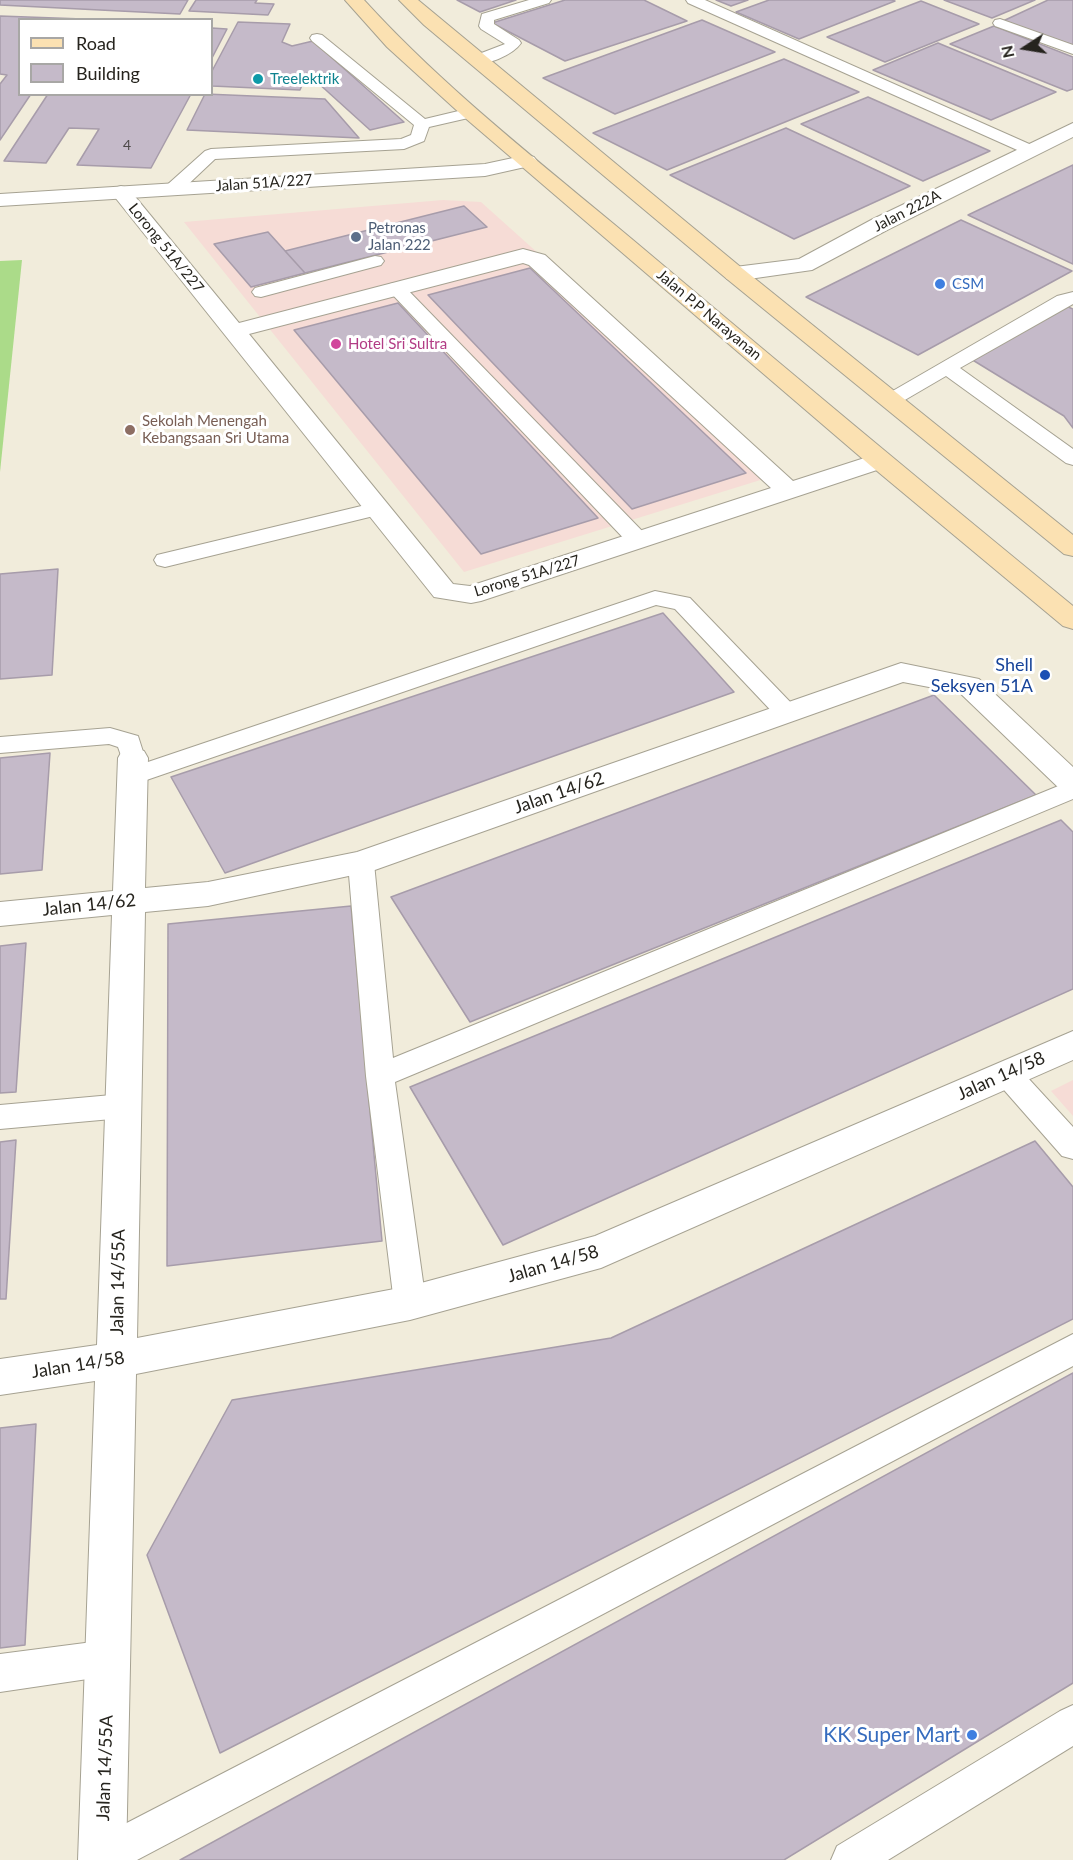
<!DOCTYPE html>
<style>
body{margin:0}
#map{position:relative;width:1073px;height:1860px;overflow:hidden;background:#f1ecdb;font-family:Lato,sans-serif}
canvas{display:block}
.legend{position:absolute;left:18px;top:18px;width:195px;height:78px;box-sizing:border-box;background:#fff;border:2px solid #a8a7a5;margin:0;padding:8px 10px;list-style:none;font-size:18px;color:#26241e}
.legend li{display:flex;align-items:center;gap:12px;height:30px}
.legend b{width:30px;border:2px solid #a8a7a5}
.north{position:absolute;left:995px;top:18px;width:60px;height:60px;-webkit-text-stroke:4px #fff;paint-order:stroke;rotate:258deg;font-size:16px;font-weight:700;line-height:24px;text-align:center;color:#26241e}
.north::after{content:'';display:block;margin:auto;width:21px;height:27px;background:#26241e;clip-path:polygon(50% 0,100% 100%,50% 72%,0 100%)}
</style>
<div id="map">
<canvas width="1073" height="1860"></canvas>
<ul class="legend">
<li><b style="height:8px;background:#fbe1b2"></b>Road</li>
<li><b style="height:16px;background:#c5bac9"></b>Building</li>
</ul>
<div class="north">N</div>
</div>
<script>
const ctx = document.querySelector('canvas').getContext('2d');
ctx.lineJoin = 'round';
function fillPath(path, color) {
  ctx.fillStyle = color;
  ctx.fill(path, 'evenodd');
}
function strokePath(path, color, width, dash) {
  ctx.strokeStyle = color;
  ctx.lineWidth = width;
  ctx.lineCap = dash ? 'butt' : 'round';
  ctx.setLineDash(dash || []);
  ctx.stroke(path);
}
function write(font, color, halo, rows, align = 'center') {
  ctx.font = font + ' Lato,sans-serif';
  ctx.lineWidth = 6;
  ctx.setLineDash([]);
  ctx.textBaseline = 'middle';
  ctx.strokeStyle = halo;
  ctx.fillStyle = color;
  for (const [text, x, y, turn = 0] of rows) {
    ctx.save();
    ctx.translate(x, y);
    ctx.rotate((+turn || 0) * Math.PI / 180);
    ctx.textAlign = isNaN(turn) ? turn : align;
    if (halo) ctx.strokeText(text, 0, 0);
    ctx.fillText(text, 0, 0);
    ctx.restore();
  }
}
fillPath(new Path2D(`
 M 443,200 L 481,202 L 783,473 L 464,572 L 184,222 Z
 M 1073,1080 L 1073,1116 L 1051,1091 Z`), '#f6dcd6');
fillPath(new Path2D(`
 M 22,260 L 0,472 L 0,261 Z`), '#abdb89');
const building = new Path2D(`
 M 0,0 L 188,0 L 180,14 L 0,5 Z
 M 196,0 L 257,0 L 255,3 L 274,4 L 268,15 L 189,11 Z
 M 457,0 L 516,0 L 480,12 Z
 M 565,0 L 644,0 L 687,21 L 565,61 L 492,23 Z
 M 716,0 L 748,0 L 731,6 Z
 M 769,0 L 892,0 L 895,1 L 799,39 L 736,12 Z
 M 944,0 L 1035,0 L 992,18 Z
 M 1048,0 L 1073,0 L 1073,45 L 1003,21 Z
 M 921,1 L 979,24 L 885,62 L 827,37 Z
 M 0,16 L 83,19 L 20,20 L 20,94 L 31,94 L 0,140 L 0,84 L 7,75 L 0,74 Z
 M 702,20 L 775,52 L 615,114 L 543,78 Z
 M 238,22 L 290,24 L 282,42 L 292,46 L 313,41 L 404,122 L 370,130 L 307,73 L 300,90 L 212,86 L 212,71 Z
 M 994,26 L 1073,57 L 1073,89 L 1067,91 L 950,44 Z
 M 212,28 L 227,29 L 212,58 Z
 M 938,43 L 1056,92 L 991,120 L 873,70 Z
 M 784,59 L 859,92 L 667,170 L 593,133 Z
 M 48,94 L 191,94 L 151,168 L 77,165 L 99,129 L 69,128 L 46,163 L 4,161 Z
 M 205,94 L 325,99 L 359,138 L 187,130 Z
 M 868,97 L 990,151 L 923,181 L 801,124 Z
 M 786,128 L 910,186 L 794,239 L 670,175 Z
 M 1073,165 L 1073,264 L 968,215 Z
 M 464,206 L 487,227 L 305,273 L 285,251 Z
 M 961,220 L 1072,271 L 918,355 L 806,297 Z
 M 268,232 L 305,273 L 251,287 L 214,244 Z
 M 530,268 L 746,473 L 632,509 L 428,295 Z
 M 398,303 L 598,518 L 481,554 L 294,330 Z
 M 1066,306 L 1073,309 L 1073,428 L 1064,416 L 971,359 Z
 M 58,569 L 52,675 L 0,679 L 0,574 Z
 M 663,613 L 734,692 L 225,873 L 171,777 Z
 M 934,695 L 1036,795 L 470,1022 L 391,897 Z
 M 50,753 L 42,870 L 0,874 L 0,758 Z
 M 1061,820 L 1073,832 L 1073,989 L 503,1245 L 410,1087 Z
 M 351,906 L 382,1241 L 167,1266 L 168,924 Z
 M 26,943 L 16,1092 L 0,1093 L 0,946 Z
 M 16,1140 L 6,1299 L 0,1299 L 0,1142 Z
 M 1035,1141 L 1073,1187 L 1073,1319 L 220,1753 L 147,1555 L 232,1400 L 611,1338 Z
 M 1073,1373 L 1073,1683 L 784,1860 L 180,1860 Z
 M 36,1424 L 25,1645 L 0,1648 L 0,1428 Z`);
fillPath(building, '#c5bac9');
strokePath(building, '#a79caa', 1.5);
const service = new Path2D(`
 M 529,0 L 551,0 L 549,3 L 494,20 L 494,24 L 519,40 L 521,43 C 513,55 485,67 471,63 L 468,60 L 471,57 L 505,44 L 481,29 L 479,26 L 482,14 Z
 M 686,0 L 705,0 L 1036,147 L 1038,150 L 1036,153 L 1024,153 L 688,3 Z
 M 1000,19 L 1073,45 L 1073,54 L 995,26 L 993,23 L 995,20 Z
 M 317,34 L 322,35 L 425,119 L 471,108 L 479,113 L 477,116 L 429,127 L 424,141 L 404,149 L 215,159 L 179,193 L 167,193 L 165,189 L 167,185 L 205,151 L 211,149 L 401,139 L 411,135 L 414,125 L 312,41 L 310,38 L 312,35 Z
 M 375,256 L 381,257 L 384,261 L 381,265 L 261,297 L 255,296 L 252,292 L 255,288 Z
 M 396,283 L 402,284 L 646,535 L 649,540 L 646,545 L 638,547 L 630,545 L 390,292 L 387,288 L 390,284 Z
 M 1073,292 L 1073,304 L 960,368 L 1073,449 L 1073,465 L 1066,463 L 946,376 L 898,404 L 884,404 L 881,400 L 884,396 L 1057,296 Z
 M 378,502 L 386,503 L 389,508 L 386,513 L 165,567 L 157,565 L 154,560 L 157,555 Z
 M 655,591 L 690,598 L 795,707 L 799,713 L 795,719 L 787,721 L 779,719 L 675,609 L 656,605 L 132,785 L 123,782 L 120,776 L 123,770 L 138,765 L 133,766 L 124,764 L 118,747 L 109,744 L 0,753 L 0,737 L 110,728 L 138,736 L 145,758 L 142,764 Z
 M 1073,780 L 1073,799 L 395,1082 L 426,1303 L 421,1313 L 410,1317 L 399,1313 L 394,1303 L 366,1076 L 348,863 L 352,856 L 361,854 L 370,856 L 374,863 L 393,1058 Z
 M 1007,1062 L 1017,1066 L 1073,1127 L 1073,1159 L 1062,1156 L 997,1082 L 993,1074 L 997,1066 Z
 M 123,1094 L 133,1098 L 138,1106 L 133,1114 L 123,1118 L 0,1129 L 0,1105 Z
 M 1073,1334 L 1073,1366 L 137,1860 L 83,1860 L 82,1857 L 88,1843 Z
 M 108,1640 L 121,1645 L 126,1658 L 121,1671 L 108,1676 L 0,1692 L 0,1654 Z
 M 1073,1705 L 1073,1746 L 888,1860 L 831,1860 L 837,1846 L 1060,1711 Z`);
const minor = new Path2D(`
 M 1073,123 L 1073,137 L 889,229 L 812,270 L 735,281 L 727,279 L 724,274 L 727,269 L 735,267 L 799,259 L 873,219 Z
 M 121,186 L 128,188 L 239,323 L 523,249 L 545,255 L 793,481 L 880,453 L 889,456 L 893,461 L 889,466 L 481,601 L 471,603 L 434,597 L 114,196 L 111,192 L 114,188 ZM 523,263 L 529,265 L 771,488 L 470,586 L 453,584 L 249,334 Z
 M 901,663 L 979,679 L 1073,767 L 1073,795 L 1062,791 L 960,693 L 903,682 L 372,871 L 208,906 L 145,912 L 137,1338 L 410,1286 L 595,1236 L 1073,1031 L 1073,1060 L 601,1268 L 410,1320 L 136,1374 L 126,1860 L 78,1860 L 95,1381 L 0,1395 L 0,1359 L 97,1345 L 112,915 L 0,926 L 0,902 L 113,891 L 118,758 L 122,751 L 133,748 L 144,751 L 148,758 L 145,888 L 208,882 L 357,852 Z`);
const tertiary = new Path2D(`
 M 527,155 L 534,157 L 537,161 L 534,165 L 485,176 L 0,206 L 0,194 L 485,164 Z`);
const secondary = new Path2D(`
 M 345,0 L 364,0 C 445,89 541,163 633,240 C 779,363 925,485 1073,606 L 1073,629 L 1063,626 L 871,466 L 464,117 L 387,47 Z
 M 399,0 L 418,0 L 743,269 L 1073,535 L 1073,556 L 1064,554 L 727,279 L 424,25 Z`);
strokePath(service, '#a6a292', 2);
strokePath(minor, '#a6a292', 2);
strokePath(tertiary, '#a6a292', 2);
strokePath(secondary, '#a6a292', 2);
fillPath(service, '#fff');
fillPath(minor, '#fff');
fillPath(tertiary, '#fff');
fillPath(secondary, '#fbe1b2');
for (const [x, y, r, color] of [
 [258,79,6,"#0f9aa8"],
 [356,237,6,"#5c6f8a"],
 [940,284,6,"#3f7fe0"],
 [336,344,6,"#d1479c"],
 [130,430,6,"#8d6e63"],
 [1045,675,6,"#1a4fb4"],
 [972,1735,6,"#3f7fe0"]
]) {
  const dot = new Path2D();
  dot.arc(x, y, r, 0, 2 * Math.PI);
  ctx.fillStyle = color;
  ctx.fill(dot);
  strokePath(dot, '#fff', 2);
}
write('14px', '#4e4a49', null, [
 ["4",127,145]
]);
write('15px', '#0d838f', '#fff', [
 ["Treelektrik",270,79]
], 'left');
write('15px', '#26241e', '#fff', [
 ["Jalan 51A/227",264,183,-4],
 ["Jalan 222A",907,211,-27],
 ["Lorong 51A/227",166,248,51],
 ["Jalan P.P Narayanan",709,315,40],
 ["Lorong 51A/227",527,576,-17]
]);
write('15px', '#4e5e75', '#fff', [
 ["Petronas",368,228],
 ["Jalan 222",368,245]
], 'left');
write('15px', '#366cbe', '#fff', [
 ["CSM",952,284]
], 'left');
write('15px', '#b23c85', '#fff', [
 ["Hotel Sri Sultra",348,344]
], 'left');
write('15px', '#785e54', '#fff', [
 ["Sekolah Menengah",142,421],
 ["Kebangsaan Sri Utama",142,438]
], 'left');
write('18px', '#164399', '#fff', [
 ["Shell",1033,665],
 ["Seksyen 51A",1033,686]
], 'right');
write('18px', '#26241e', '#fff', [
 ["Jalan 14/62",559,793,-19],
 ["Jalan 14/62",89,905,-6],
 ["Jalan 14/58",1001,1076,-24],
 ["Jalan 14/58",553,1264,-16],
 ["Jalan 14/55A",118,1282,-89],
 ["Jalan 14/58",78,1365,-9],
 ["Jalan 14/55A",105,1768,-88]
]);
write('21px', '#366cbe', '#fff', [
 ["KK Super Mart",960,1735]
], 'right');
</script>
